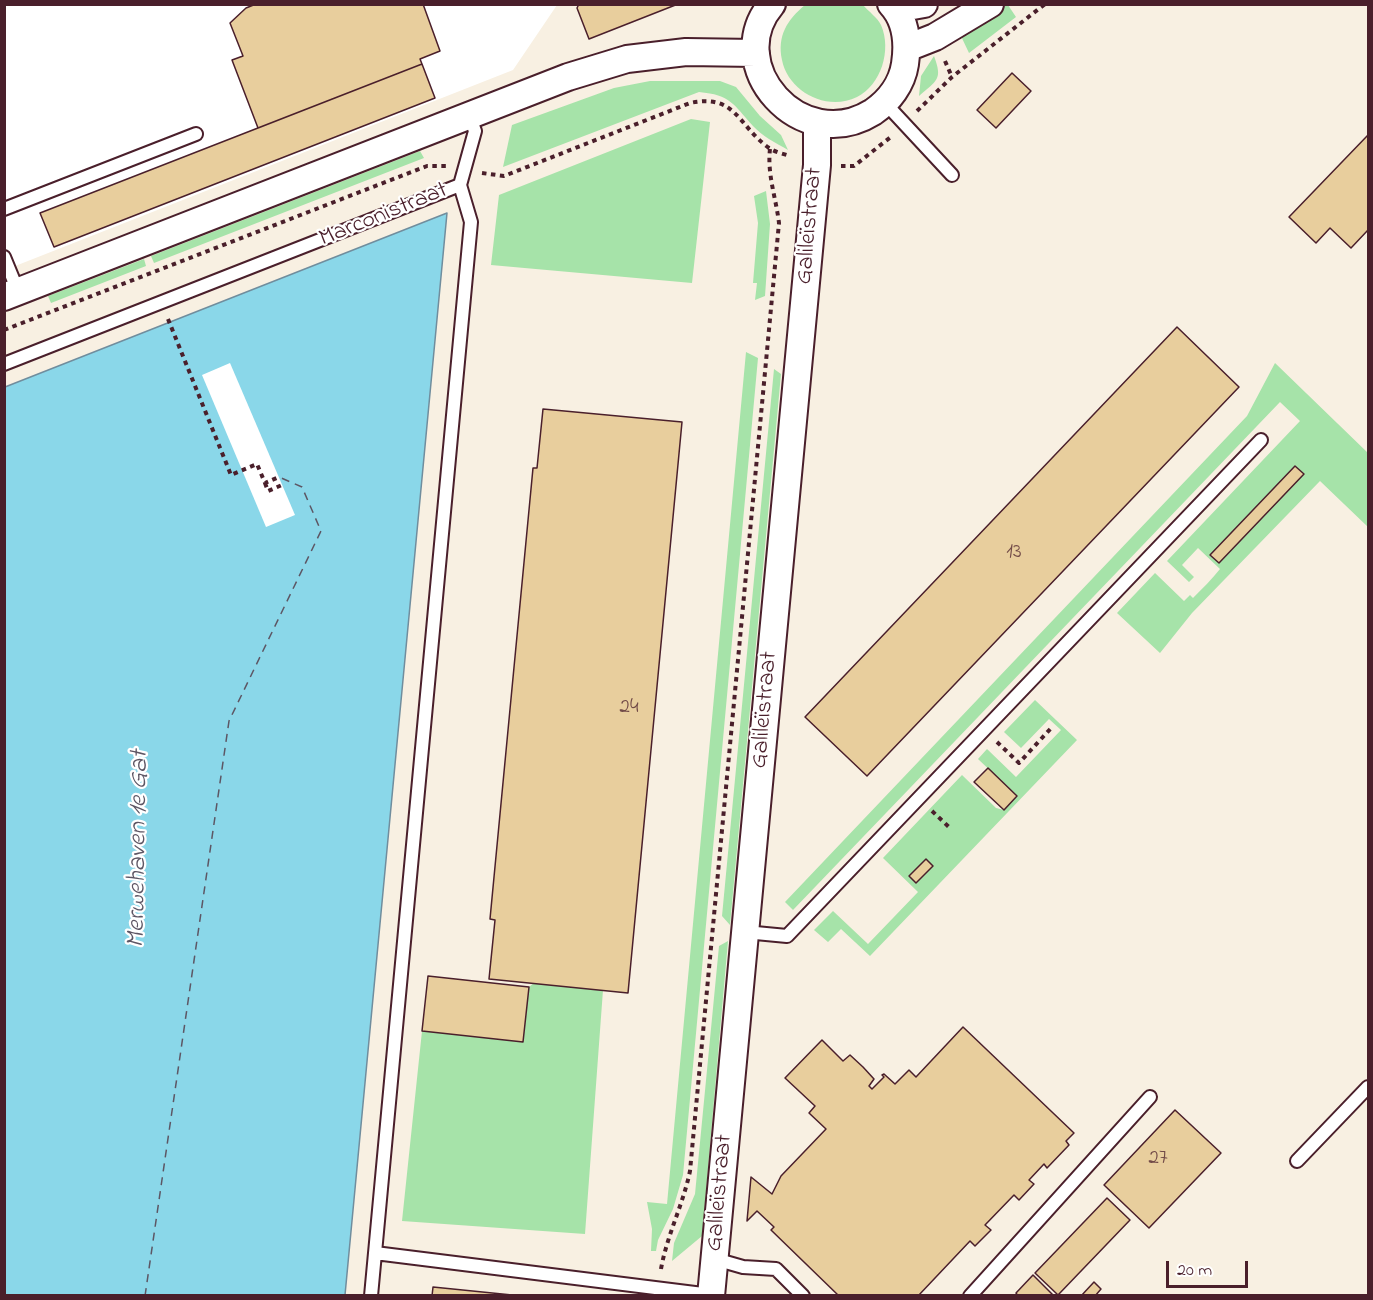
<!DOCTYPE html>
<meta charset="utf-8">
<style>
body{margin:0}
#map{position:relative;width:1373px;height:1300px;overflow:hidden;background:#fff;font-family:"Indie Flower",sans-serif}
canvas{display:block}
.frame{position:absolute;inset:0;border:6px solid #4a1f2b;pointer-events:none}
.scale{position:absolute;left:1166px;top:1261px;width:82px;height:27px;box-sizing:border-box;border:3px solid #4a1f2b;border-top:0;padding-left:8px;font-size:18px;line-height:21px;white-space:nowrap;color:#4a1f2b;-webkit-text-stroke:4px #fff;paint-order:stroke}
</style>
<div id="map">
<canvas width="1373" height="1300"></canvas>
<div class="frame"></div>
<div class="scale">20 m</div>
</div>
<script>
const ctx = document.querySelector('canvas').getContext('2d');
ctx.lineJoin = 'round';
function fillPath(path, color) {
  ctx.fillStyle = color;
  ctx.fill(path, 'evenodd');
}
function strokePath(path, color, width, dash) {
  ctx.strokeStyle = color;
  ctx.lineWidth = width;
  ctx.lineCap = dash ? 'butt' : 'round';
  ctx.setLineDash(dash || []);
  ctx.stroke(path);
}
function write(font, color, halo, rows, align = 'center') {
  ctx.font = font + ' "Indie Flower",sans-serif';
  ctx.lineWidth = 4.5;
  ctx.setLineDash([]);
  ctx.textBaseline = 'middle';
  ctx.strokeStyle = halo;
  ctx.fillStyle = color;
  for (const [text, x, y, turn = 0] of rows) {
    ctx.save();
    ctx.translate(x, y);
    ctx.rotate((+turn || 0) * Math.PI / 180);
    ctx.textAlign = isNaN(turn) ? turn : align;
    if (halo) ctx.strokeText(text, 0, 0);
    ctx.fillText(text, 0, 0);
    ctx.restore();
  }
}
fillPath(new Path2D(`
 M 557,5 L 1368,5 L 1368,1295 L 5,1296 L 5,270 L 513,70 Z`), '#f8f0e2');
fillPath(new Path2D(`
 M 805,5 L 863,5 C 868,11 878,18 881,25 C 892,50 881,85 857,97 C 826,112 788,91 782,60 C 777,36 787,20 805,5 Z
 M 1003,5 L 1008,5 L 1016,17 L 969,53 L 960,34 Z
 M 934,56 C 943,80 937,80 919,96 L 921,76 Z
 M 650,81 L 720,81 L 736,87 L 760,116 L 781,135 L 788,150 C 776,143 762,136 753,126 C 733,104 731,95 699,92 L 503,167 L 512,125 L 614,88 Z
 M 691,119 L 710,122 L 692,283 L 491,265 L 499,195 Z
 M 420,151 L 424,158 L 154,263 L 151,256 Z
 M 766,191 L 770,224 L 765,296 L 755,300 L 757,283 L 753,283 L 758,223 L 754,196 Z
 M 144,259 L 146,266 L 51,303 L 48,296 Z
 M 746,352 L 758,358 L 683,1175 L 673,1209 L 658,1240 L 656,1251 L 651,1251 L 652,1229 L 647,1202 L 667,1204 Z
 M 1275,363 L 1368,453 L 1368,527 L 1320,481 L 1192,613 L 1160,653 L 1117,613 L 1155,573 L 1184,601 L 1190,595 L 1193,598 C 1202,589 1212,579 1220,569 L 1198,548 L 1182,565 L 1194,577 L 1189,582 L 1167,561 L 1300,421 L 1280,402 L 793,910 L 785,902 L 1247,416 Z
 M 774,369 L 781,374 L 730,925 L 722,916 Z
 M 1035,700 L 1077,740 L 870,956 L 841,929 L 828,942 L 814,930 L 833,911 L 868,944 L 918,892 L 883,858 L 962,775 L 996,808 L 1004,810 L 1017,796 L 978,759 L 987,749 L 1016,777 L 1061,730 L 1049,719 L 1021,748 L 1004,732 Z
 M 728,941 L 702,1236 L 672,1261 L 674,1243 L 695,1194 L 719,946 Z
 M 534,983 L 603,990 L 585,1234 L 402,1221 L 422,1031 L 523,1042 L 529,987 Z`), '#a6e3a9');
const water = new Path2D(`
 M 447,213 L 345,1295 L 5,1296 L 5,387 Z`);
fillPath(water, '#8ad7e9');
strokePath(water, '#708d9d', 1.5);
fillPath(new Path2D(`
 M 230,363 L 295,515 L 266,527 L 202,375 Z`), '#fff');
strokePath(new Path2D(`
 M 145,1296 L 229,721 L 321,531 L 302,487 L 279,477`), '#5d5664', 1.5, [8, 6]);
const building = new Path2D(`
 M 256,4 L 423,4 L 440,51 L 420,59 L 422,64 L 258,128 L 232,60 L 243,56 L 230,23 L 246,8 Z
 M 579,4 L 678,4 L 589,39 L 577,8 Z
 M 422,64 L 435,98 L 54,247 L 40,213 Z
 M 1012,73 L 1031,91 L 996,128 L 977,110 Z
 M 1368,135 L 1368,230 L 1351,248 L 1330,228 L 1316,243 L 1289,217 Z
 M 1177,327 L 1239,387 L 867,776 L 805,717 Z
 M 543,409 L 682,422 L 628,993 L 489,979 L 495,920 L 490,919 L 533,468 L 537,468 Z
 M 1295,466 L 1304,474 L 1219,563 L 1210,555 Z
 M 988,768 L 1017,796 L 1004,810 L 974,782 Z
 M 926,859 L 933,866 L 916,883 L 909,876 Z
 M 428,976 L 529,987 L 523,1042 L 422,1031 Z
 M 963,1027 L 1074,1133 L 1066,1141 L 1069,1145 L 1047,1168 L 1044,1164 L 1029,1180 L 1034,1184 L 1019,1200 L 1014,1195 L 985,1225 L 991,1230 L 975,1246 L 970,1241 L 918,1296 L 839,1296 L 771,1230 L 774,1227 L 757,1211 L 747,1221 L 751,1177 L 772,1194 L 781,1176 L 826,1129 L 809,1113 L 815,1106 L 785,1078 L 822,1040 L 843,1061 L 850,1055 L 863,1067 L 874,1079 L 869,1086 L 872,1089 L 884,1077 L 882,1075 L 884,1074 L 895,1084 L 909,1070 L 916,1077 Z
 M 1175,1110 L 1221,1153 L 1149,1228 L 1104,1185 Z
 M 1107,1198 L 1130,1220 L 1058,1295 L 1035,1273 Z
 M 1033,1275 L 1054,1296 L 1018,1296 L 1016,1293 Z
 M 1094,1282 L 1101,1289 L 1095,1296 L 1081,1296 Z
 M 433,1287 L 522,1296 L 432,1296 Z`);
fillPath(building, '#e8ce9d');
strokePath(building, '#4a1f2b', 1.5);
const lane = new Path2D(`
 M 885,103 L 952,175
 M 4,209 L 196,134
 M 4,257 L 18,291
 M 4,364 L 460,185 L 475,131 L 469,115
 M 745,932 L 787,936 L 1261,440
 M 1297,1161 L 1368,1087
 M 375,1253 L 471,222 L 460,185
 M 715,1259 L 743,1267 L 776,1269 L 803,1296
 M 371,1296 L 375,1253 L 711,1295
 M 970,1296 L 1150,1097`);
const street = new Path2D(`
 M 772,4 C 720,65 801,157 873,112 C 889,101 902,84 905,64 C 908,44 907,21 891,4
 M 896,9 L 924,4
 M 907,48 L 935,37 L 990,4
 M 4,297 L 568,77 L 627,59 L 686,52 L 756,53
 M 711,1296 L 817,165 L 817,123`);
strokePath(lane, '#4a1f2b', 16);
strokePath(street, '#4a1f2b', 30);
strokePath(new Path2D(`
 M 945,61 L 952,77
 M 917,111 L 952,77 L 1045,4
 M 841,166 L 854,166 L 892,136
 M 482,173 L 504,176 L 690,103 C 736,93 738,126 769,148 C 775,152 784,154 790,156
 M 168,319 L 231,475 L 257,464 L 265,483 L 279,477
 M 4,330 L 427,166 L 446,166
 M 265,483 L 268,491 L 282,485
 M 997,742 L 1019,763 L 1053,726
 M 932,811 L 949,827
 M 661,1269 C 667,1235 683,1205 690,1171 L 779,223 C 776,198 767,174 770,149`), '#4a1f2b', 4, [4.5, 4.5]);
strokePath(lane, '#fff', 12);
strokePath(street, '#fff', 26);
write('21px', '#724b48', null, [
 ["13",1014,554],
 ["24",629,709],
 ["27",1158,1160]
]);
write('24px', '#4a1f2b', '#fff', [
 ["Marconistraat",384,216,-22],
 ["Galileïstraat",811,226,-85],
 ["Galileïstraat",766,710,-85],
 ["Galileïstraat",721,1193,-85]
]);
write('italic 26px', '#5d5664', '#fff', [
 ["Merwehaven 1e Gat",140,849,-89]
]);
</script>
